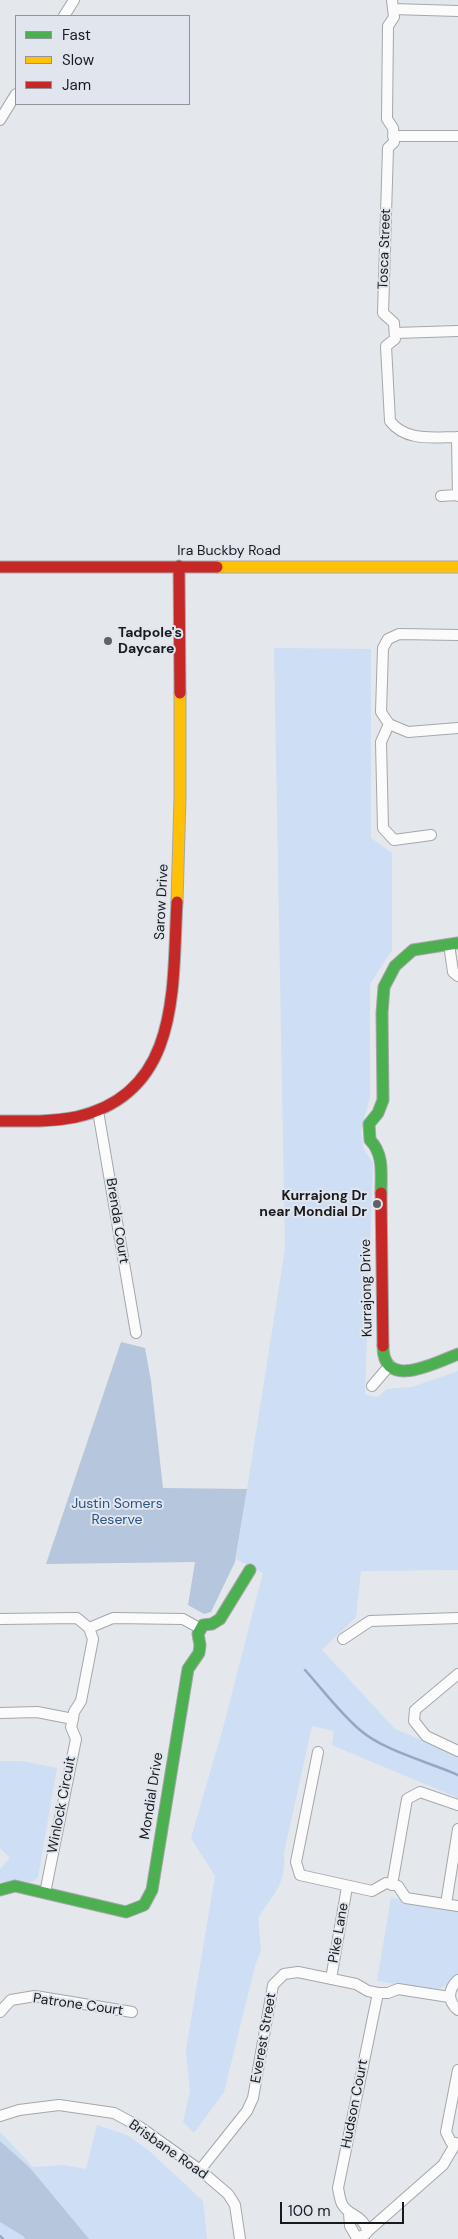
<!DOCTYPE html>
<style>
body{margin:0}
#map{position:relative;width:458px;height:2239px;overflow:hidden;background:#e4e7eb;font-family:"DM Sans",sans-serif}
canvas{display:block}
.legend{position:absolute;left:15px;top:15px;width:175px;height:90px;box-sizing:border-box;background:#e1e6ee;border:1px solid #91949a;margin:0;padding:6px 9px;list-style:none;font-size:15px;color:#181a1d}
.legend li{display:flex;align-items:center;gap:10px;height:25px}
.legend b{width:25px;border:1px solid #91949a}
.scale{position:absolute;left:280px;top:2202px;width:124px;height:22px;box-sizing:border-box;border:2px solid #181a1d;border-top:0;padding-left:6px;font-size:15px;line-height:18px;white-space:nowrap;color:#181a1d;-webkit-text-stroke:4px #e1e6ee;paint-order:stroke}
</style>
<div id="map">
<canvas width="458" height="2239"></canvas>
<ul class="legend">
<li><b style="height:6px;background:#4caf50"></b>Fast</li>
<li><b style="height:6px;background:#ffc107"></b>Slow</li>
<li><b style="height:6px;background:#c62828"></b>Jam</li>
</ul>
<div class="scale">100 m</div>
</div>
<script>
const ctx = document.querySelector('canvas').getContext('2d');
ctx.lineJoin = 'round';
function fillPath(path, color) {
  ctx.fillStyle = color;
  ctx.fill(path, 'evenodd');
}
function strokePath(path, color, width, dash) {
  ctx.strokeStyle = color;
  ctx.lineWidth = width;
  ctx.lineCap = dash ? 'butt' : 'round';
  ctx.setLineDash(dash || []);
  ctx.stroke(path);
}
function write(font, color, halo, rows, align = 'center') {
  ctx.font = font + ' "DM Sans",sans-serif';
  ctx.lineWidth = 4;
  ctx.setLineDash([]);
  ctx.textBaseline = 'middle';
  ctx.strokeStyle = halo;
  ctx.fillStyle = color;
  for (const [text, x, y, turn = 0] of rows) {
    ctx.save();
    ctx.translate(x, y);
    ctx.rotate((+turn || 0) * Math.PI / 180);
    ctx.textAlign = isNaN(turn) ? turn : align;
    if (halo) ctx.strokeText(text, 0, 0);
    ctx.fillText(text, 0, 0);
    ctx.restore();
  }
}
fillPath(new Path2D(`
 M 274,648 L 371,649 L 371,838 L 392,853 L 392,950 L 370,984 L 370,1097 L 361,1131 L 364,1150 L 373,1163 L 365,1395 L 378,1397 L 387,1389 L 412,1387 L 458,1371 L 458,1570 L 361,1571 L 356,1617 L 322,1650 L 395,1729 L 458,1755 L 458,1798 L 332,1745 L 334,1731 L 312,1726 L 284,1853 C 286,1885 274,1893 258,1918 L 261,1951 L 255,1966 L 224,2092 L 194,2133 L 183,2122 L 190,2091 L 186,2050 L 215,1876 L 191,1838 L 223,1728 L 263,1573 L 236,1559 L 285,1249 Z
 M 0,1761 L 21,1761 L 57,1768 L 38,1877 C 32,1887 13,1879 0,1882 L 0,1869 L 10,1858 L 0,1848 Z
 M 391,1898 L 446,1904 L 458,1908 L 458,1979 L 437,1990 L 377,1981 Z
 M 97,2125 L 127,2135 L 148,2150 L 203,2201 L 207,2239 L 0,2239 L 0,2132 L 33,2167 L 64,2165 L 86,2169 Z`), '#cedef4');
fillPath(new Path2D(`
 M 121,1342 L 145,1348 L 151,1381 L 163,1488 L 247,1489 L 235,1562 L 211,1612 L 204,1614 L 188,1605 L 195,1562 L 46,1564 Z
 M 0,2141 L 30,2168 L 89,2239 L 25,2239 L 23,2236 L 0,2222 Z`), '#b6c6dd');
strokePath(new Path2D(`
 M 305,1670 C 323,1690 340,1713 360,1730 C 384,1751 429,1762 458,1775
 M 0,2236 L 3,2239`), '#94a8c3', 2.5);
const street = new Path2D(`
 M 392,0 L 394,17 L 388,26 L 387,119 L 393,128 L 394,142 L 388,148 L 383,313 L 394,323 L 395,339 L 386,346 L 390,421 C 406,442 433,437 458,437
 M 393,9 L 458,11
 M 64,16 L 74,0
 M 0,120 L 16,94
 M 393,136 L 458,136
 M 395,333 L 458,331
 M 457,437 L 458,496
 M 441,496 L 457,495
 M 458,635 L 399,634 L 388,639 L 383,648 L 381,712 L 389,724 L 408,732 L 458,728
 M 389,724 L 381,742 L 383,828 L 394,840 L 431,835
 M 449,944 L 453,972 L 458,976
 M 98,1111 L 136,1333
 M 372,1386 L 390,1365
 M 0,1619 L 77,1618 L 89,1628 L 93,1639 L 81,1701 L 74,1712 L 73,1719
 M 89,1628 L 113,1618 L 183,1619 L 201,1629
 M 343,1639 L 370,1621 L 458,1618
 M 458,1674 L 415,1710 L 414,1721 L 426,1736 L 458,1751
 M 0,1713 L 37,1712 L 73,1719 L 71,1727 L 76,1739 L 45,1893
 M 318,1752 L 296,1862 L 300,1875 L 372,1891 L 386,1883 L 398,1886 L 406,1898 L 458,1906
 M 392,1885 L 407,1799 L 420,1792 L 458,1805
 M 446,1904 L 458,1829
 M 331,1979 L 347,1887
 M 458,1980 C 448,1989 447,2001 458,2010
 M 0,2012 L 11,2000 L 35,1996 L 132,2012
 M 458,2070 L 446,2132 L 451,2142 L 458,2144
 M 0,2116 L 19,2110 L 59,2105 L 114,2113 L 140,2127 L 200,2170 L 228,2194 L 235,2205 L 240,2239
 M 200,2170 L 247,2111 L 253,2098 L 273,1985 L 284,1974 L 298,1972 L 356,1984 L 368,1991 L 378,1993 L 388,1993 L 398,1989 L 449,1997
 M 349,2213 L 350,2226 L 357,2238 L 366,2234 L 368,2231 C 360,2212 349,2217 342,2204 C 340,2200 339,2193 338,2188 L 378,1993
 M 368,2231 L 443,2165 L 456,2143`);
const fast = new Path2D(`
 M 381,1193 C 381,1174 384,1154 370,1140 L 369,1124 L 378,1113 L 383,1100 L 382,1013 L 384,987 L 395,966 L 413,950 L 458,943
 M 383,1346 C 383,1391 435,1363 458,1354
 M 0,1890 L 15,1886 L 126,1912 L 144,1905 L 152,1890 L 188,1669 L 199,1653 L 200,1645 L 198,1634 L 203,1625 L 212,1624 L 220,1619 L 250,1570`);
const slow = new Path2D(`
 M 217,567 L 458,567
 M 177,902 L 180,798 L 180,693`);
const jam = new Path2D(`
 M 179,566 L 180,693
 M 0,567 L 217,567
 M 0,1121 C 25,1121 51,1122 76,1117 C 182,1093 172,986 177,902
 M 381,1193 L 383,1346`);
strokePath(street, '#a5a7aa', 12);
strokePath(fast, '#a5a7aa', 13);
strokePath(slow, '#a5a7aa', 13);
strokePath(jam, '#a5a7aa', 13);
strokePath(street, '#fbfbfc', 10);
strokePath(fast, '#4caf50', 11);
strokePath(slow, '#ffc107', 11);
strokePath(jam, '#c62828', 11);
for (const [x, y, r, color] of [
 [108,641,5,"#5f6265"],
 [377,1204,5,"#5f6265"]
]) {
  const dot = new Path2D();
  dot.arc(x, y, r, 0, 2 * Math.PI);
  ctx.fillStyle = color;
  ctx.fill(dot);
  strokePath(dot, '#e1e6ee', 2);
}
write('14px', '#181a1d', '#e1e6ee', [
 ["Tosca Street",385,249,-88],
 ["Ira Buckby Road",229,551],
 ["Sarow Drive",162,902,-87],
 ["Brenda Court",117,1221,81],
 ["Kurrajong Drive",367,1288,-91],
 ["Mondial Drive",152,1796,-81],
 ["Winlock Circuit",62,1805,-79],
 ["Pike Lane",339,1933,-80],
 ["Patrone Court",78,2005,8],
 ["Everest Street",264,2038,-80],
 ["Hudson Court",355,2104,-79],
 ["Brisbane Road",168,2150,35]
]);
write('bold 14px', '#181a1d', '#e1e6ee', [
 ["Tadpole's",118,633],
 ["Daycare",118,649],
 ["Kurrajong Dr",367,1196,"right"],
 ["near Mondial Dr",367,1212,"right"]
], 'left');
write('14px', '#2d5284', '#e1e6ee', [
 ["Justin Somers",117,1504],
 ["Reserve",117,1520]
]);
</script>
